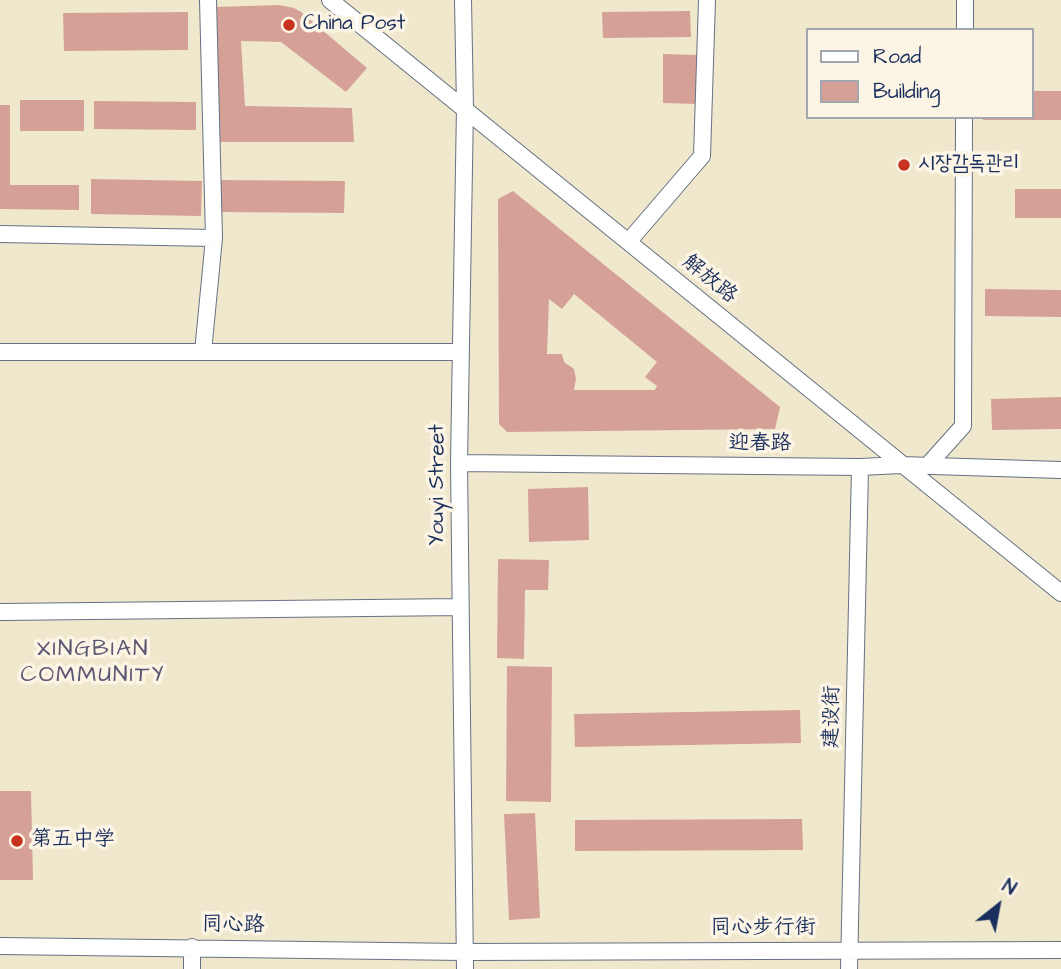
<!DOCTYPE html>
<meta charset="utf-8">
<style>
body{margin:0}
#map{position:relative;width:1061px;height:969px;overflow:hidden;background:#f0e8cc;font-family:"Architects Daughter",sans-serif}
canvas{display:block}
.legend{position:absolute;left:806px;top:28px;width:228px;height:91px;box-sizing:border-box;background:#fcf5e5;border:2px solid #a2a6af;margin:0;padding:9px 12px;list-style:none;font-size:21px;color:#1b2f5e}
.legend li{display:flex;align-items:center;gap:14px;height:35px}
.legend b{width:35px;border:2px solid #a2a6af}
.north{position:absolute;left:963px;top:871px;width:70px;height:70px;-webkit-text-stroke:5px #fcf5e5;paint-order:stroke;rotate:31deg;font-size:19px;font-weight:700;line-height:28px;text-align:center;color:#1b2f5e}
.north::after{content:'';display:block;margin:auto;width:24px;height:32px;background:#1b2f5e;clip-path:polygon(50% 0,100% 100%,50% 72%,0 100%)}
</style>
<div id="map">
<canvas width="1061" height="969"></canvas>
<ul class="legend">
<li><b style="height:9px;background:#fff"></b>Road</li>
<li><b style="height:19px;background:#d5a197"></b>Building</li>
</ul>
<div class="north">N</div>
</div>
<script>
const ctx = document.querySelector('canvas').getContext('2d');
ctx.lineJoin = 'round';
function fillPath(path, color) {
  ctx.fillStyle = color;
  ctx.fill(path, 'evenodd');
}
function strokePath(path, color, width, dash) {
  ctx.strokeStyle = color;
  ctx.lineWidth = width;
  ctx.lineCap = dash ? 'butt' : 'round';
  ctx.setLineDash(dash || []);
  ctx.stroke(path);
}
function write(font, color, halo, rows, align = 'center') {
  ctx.font = font + ' "Architects Daughter","LXGW WenKai TC","Poor Story",sans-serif';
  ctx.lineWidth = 7;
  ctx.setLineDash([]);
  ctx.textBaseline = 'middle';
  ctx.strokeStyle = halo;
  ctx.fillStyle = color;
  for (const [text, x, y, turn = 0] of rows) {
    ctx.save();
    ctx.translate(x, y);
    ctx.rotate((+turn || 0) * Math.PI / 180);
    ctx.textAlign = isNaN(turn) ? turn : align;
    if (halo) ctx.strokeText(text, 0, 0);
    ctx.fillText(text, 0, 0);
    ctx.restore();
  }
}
fillPath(new Path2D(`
 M 279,5 L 294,8 L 301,12 L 367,68 L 346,92 L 281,42 L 241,41 L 245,106 L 352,108 L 354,142 L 217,142 L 214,7 Z
 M 690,11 L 691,37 L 603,38 L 602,12 Z
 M 188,12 L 188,50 L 64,51 L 63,13 Z
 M 663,54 L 698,55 L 697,104 L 663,103 Z
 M 1031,91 L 1061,91 L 1061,120 L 983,120 L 983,117 L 1031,117 Z
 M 20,100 L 84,100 L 84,131 L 20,131 Z
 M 94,101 L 196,102 L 196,130 L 94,129 Z
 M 0,105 L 10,105 L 10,185 L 79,185 L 79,210 L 0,209 Z
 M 91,179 L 202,181 L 201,216 L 91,214 Z
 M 218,180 L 345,181 L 344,213 L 218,212 Z
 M 1015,189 L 1061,189 L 1061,218 L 1015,218 Z
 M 513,191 L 780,407 L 775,429 L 507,432 L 499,424 L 498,199 ZM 574,294 L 657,362 L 645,377 L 657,386 L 655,390 L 574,390 L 576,379 L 574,369 L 564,362 L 562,354 L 547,354 L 549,299 L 562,309 Z
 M 985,289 L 1061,290 L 1061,317 L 985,316 Z
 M 1061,397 L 1061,429 L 992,430 L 991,399 Z
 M 588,487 L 589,540 L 529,542 L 528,489 Z
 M 498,559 L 549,560 L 548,590 L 525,590 L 524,659 L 497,658 Z
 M 507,666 L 552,667 L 551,802 L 506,801 Z
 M 800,710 L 801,743 L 575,747 L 574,714 Z
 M 0,791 L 31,791 L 33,880 L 0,880 Z
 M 535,813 L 540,918 L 509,920 L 504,814 Z
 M 802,819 L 803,850 L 575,851 L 575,820 Z`), '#d5a197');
const minor = new Path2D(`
 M 330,0 L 1061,593
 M 463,0 L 465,107 L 459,463 L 465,969
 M 965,30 L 965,0
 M 0,234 L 214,238
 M 629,241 L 702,156 L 707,0
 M 0,352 L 459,352
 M 203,352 L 214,238 L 208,0
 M 459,463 L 860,467 L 901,465 L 1061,470
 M 928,465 L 963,426 L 964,117
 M 0,612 L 460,607
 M 0,946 L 464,952 L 1061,950
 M 192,947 L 192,969
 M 849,969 L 860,467`);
strokePath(minor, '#667084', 18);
strokePath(minor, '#fff', 16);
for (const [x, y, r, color] of [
 [289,25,7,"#c8321e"],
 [904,165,7,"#c8321e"],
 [17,841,7,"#c8321e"]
]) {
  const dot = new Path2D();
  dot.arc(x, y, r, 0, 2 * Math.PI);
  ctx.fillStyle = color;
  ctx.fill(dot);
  strokePath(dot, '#fcf5e5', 2.5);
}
write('21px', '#1b2f5e', '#fcf5e5', [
 ["China Post",303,25],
 ["시장감독관리",918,165],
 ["第五中学",31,841]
], 'left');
write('21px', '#1b2f5e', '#fcf5e5', [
 ["解放路",709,280,39],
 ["迎春路",760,445],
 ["Youyi Street",439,485,-90],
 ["建设街",833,717,-89],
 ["同心路",233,926,1],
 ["同心步行街",763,929]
]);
ctx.letterSpacing = '2px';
write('23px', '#5c5772', '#fcf5e5', [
 ["XINGBIAN",93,650],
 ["COMMUNITY",93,676]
]);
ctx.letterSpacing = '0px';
</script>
